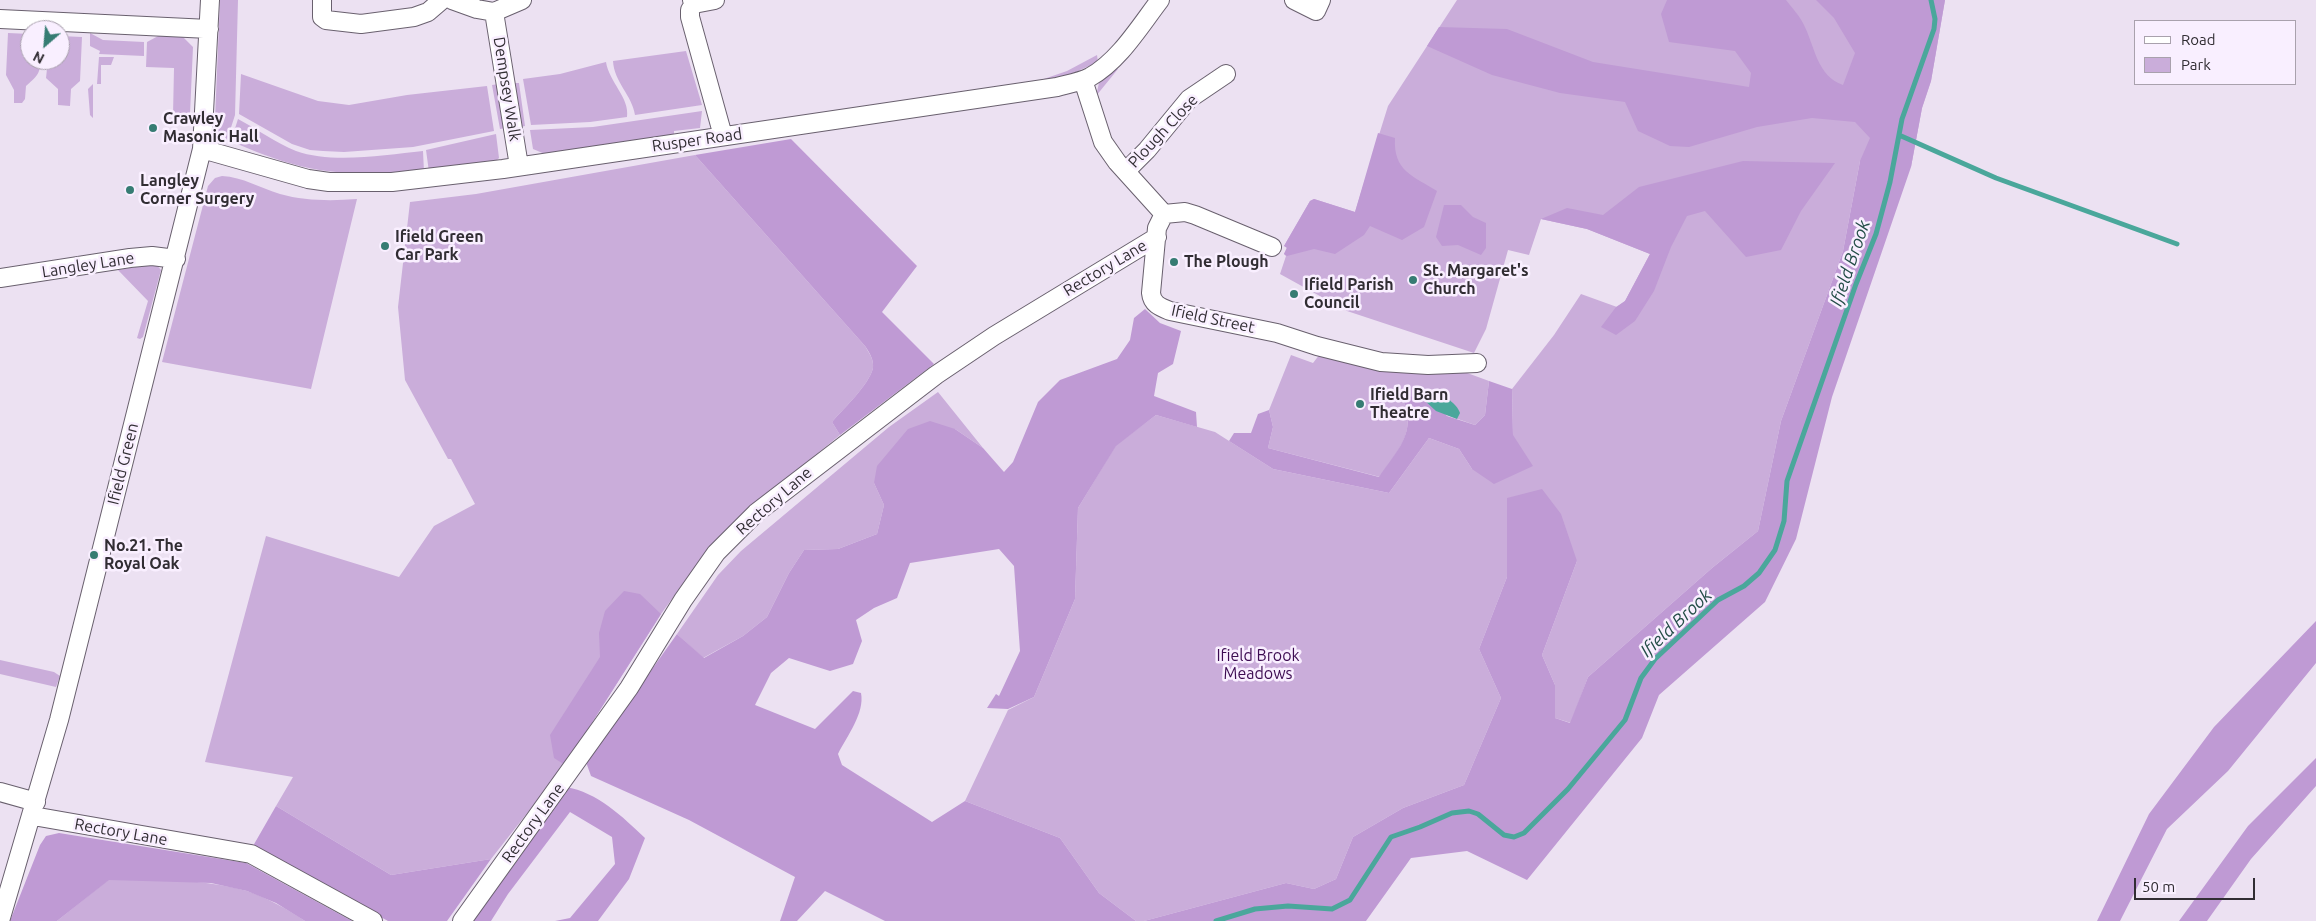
<!DOCTYPE html>
<style>
body{margin:0}
#map{position:relative;width:2316px;height:921px;overflow:hidden;background:#ece1f2;font-family:Ubuntu,sans-serif}
canvas{display:block}
.legend{position:absolute;left:2134px;top:20px;width:162px;height:65px;box-sizing:border-box;background:#f9efff;border:1px solid #a9a1ad;margin:0;padding:6px 9px;list-style:none;font-size:15px;color:#312d33}
.legend li{display:flex;align-items:center;gap:10px;height:25px}
.legend b{width:25px;border:1px solid #a9a1ad}
.north{position:absolute;left:20px;top:20px;width:50px;height:50px;box-sizing:border-box;background:#f9efff;border:1px solid #a9a1ad;border-radius:50%;rotate:207deg;font-size:14px;font-weight:700;line-height:20px;text-align:center;color:#312d33}
.north::after{content:'';display:block;margin:auto;width:18px;height:22px;background:#367c73;clip-path:polygon(50% 0,100% 100%,50% 72%,0 100%)}
.scale{position:absolute;left:2134px;top:878px;width:121px;height:22px;box-sizing:border-box;border:2px solid #312d33;border-top:0;padding-left:6px;font-size:15px;line-height:18px;white-space:nowrap;color:#312d33;-webkit-text-stroke:4px #f9efff;paint-order:stroke}
</style>
<div id="map">
<canvas width="2316" height="921"></canvas>
<ul class="legend">
<li><b style="height:6px;background:#fff"></b>Road</li>
<li><b style="height:14px;background:#caadda"></b>Park</li>
</ul>
<div class="north">N</div>
<div class="scale">50 m</div>
</div>
<script>
const ctx = document.querySelector('canvas').getContext('2d');
ctx.lineJoin = 'round';
function fillPath(path, color) {
  ctx.fillStyle = color;
  ctx.fill(path, 'evenodd');
}
function strokePath(path, color, width, dash) {
  ctx.strokeStyle = color;
  ctx.lineWidth = width;
  ctx.lineCap = dash ? 'butt' : 'round';
  ctx.setLineDash(dash || []);
  ctx.stroke(path);
}
function write(font, color, halo, rows, align = 'center') {
  ctx.font = font + ' Ubuntu,sans-serif';
  ctx.lineWidth = 5;
  ctx.setLineDash([]);
  ctx.textBaseline = 'middle';
  ctx.strokeStyle = halo;
  ctx.fillStyle = color;
  for (const [text, x, y, turn = 0] of rows) {
    ctx.save();
    ctx.translate(x, y);
    ctx.rotate((+turn || 0) * Math.PI / 180);
    ctx.textAlign = isNaN(turn) ? turn : align;
    if (halo) ctx.strokeText(text, 0, 0);
    ctx.fillText(text, 0, 0);
    ctx.restore();
  }
}
fillPath(new Path2D(`
 M 220,0 L 238,0 L 235,115 L 227,140 L 218,133 L 215,119 Z
 M 1457,0 L 1945,0 L 1931,81 L 1922,108 L 1911,167 L 1860,161 L 1843,251 L 1781,421 L 1758,531 L 1712,568 L 1588,677 L 1571,723 L 1555,718 L 1555,685 L 1542,655 L 1577,561 L 1507,499 L 1507,577 L 1479,649 L 1501,698 L 1464,785 L 1403,808 L 1353,837 L 1336,879 L 1314,889 L 1286,883 L 1144,921 L 1136,921 L 1099,893 L 1060,838 L 965,801 L 1008,710 L 1034,697 L 1075,599 L 1078,508 L 1116,445 L 1156,415 L 1215,432 L 1273,469 L 1389,493 L 1429,438 L 1459,449 L 1472,469 L 1513,435 L 1512,389 L 1554,335 L 1581,294 L 1617,307 L 1625,301 L 1650,254 L 1587,229 L 1541,219 L 1529,255 L 1508,250 L 1486,329 L 1474,353 L 1347,311 L 1280,274 L 1286,256 L 1284,254 L 1287,247 L 1284,246 L 1310,201 L 1314,199 L 1355,212 L 1388,106 Z
 M 8,33 L 30,34 L 30,60 L 41,60 C 40,75 36,77 26,86 L 25,99 L 22,103 L 14,103 L 14,90 L 6,75 Z
 M 90,33 L 103,40 L 144,42 L 144,56 L 99,54 L 100,51 L 90,46 Z
 M 160,35 L 183,37 L 193,47 L 190,114 L 173,115 L 174,68 L 146,67 L 147,42 Z
 M 60,36 L 82,37 L 80,81 L 71,89 L 70,106 L 58,105 L 58,89 L 46,78 L 48,60 L 60,60 Z
 M 686,51 L 702,105 L 635,115 C 632,95 614,82 613,61 Z
 M 1097,55 L 1098,62 L 1060,79 L 1035,82 L 1067,71 Z
 M 99,57 L 114,57 L 111,65 L 101,65 L 101,84 L 97,84 Z
 M 606,62 C 609,82 630,98 627,117 L 590,122 L 531,125 L 523,79 L 560,74 Z
 M 1116,68 L 1118,69 L 1096,96 L 1099,83 Z
 M 241,74 L 318,101 L 349,105 L 407,95 L 487,86 L 494,131 L 413,147 L 344,152 L 323,151 L 310,150 L 292,144 L 239,114 Z
 M 514,83 L 519,83 L 525,126 L 520,127 Z
 M 93,84 L 93,118 L 90,115 L 88,89 Z
 M 499,84 L 506,128 L 500,129 L 492,85 Z
 M 702,111 L 700,128 L 674,131 L 674,137 L 545,154 L 533,149 L 530,130 L 593,127 Z
 M 238,119 C 257,129 276,143 296,151 C 332,164 385,155 423,151 L 424,172 C 383,174 340,176 300,166 C 276,160 253,151 231,141 Z
 M 496,134 L 499,158 L 494,163 L 429,172 L 426,150 Z
 M 695,155 L 865,346 C 869,353 874,359 873,368 C 869,385 844,408 832,422 L 840,435 L 748,510 L 708,549 L 661,614 L 565,765 L 491,859 L 391,875 L 276,806 L 293,777 L 205,762 L 266,536 L 399,577 L 434,526 L 475,504 L 451,459 L 448,459 L 405,380 L 398,307 L 410,202 L 476,194 Z
 M 222,176 C 243,177 260,188 280,194 C 305,201 332,201 357,199 L 311,389 L 162,362 L 208,186 L 215,178 Z
 M 153,264 L 156,264 L 161,270 L 143,337 L 140,339 L 137,338 L 148,301 L 118,270 Z
 M 1320,354 L 1459,370 L 1489,381 L 1485,415 L 1475,425 L 1403,400 C 1417,433 1397,451 1380,477 L 1268,448 L 1273,427 L 1269,410 L 1291,355 L 1313,363 Z
 M 938,392 L 983,448 L 955,429 L 874,483 L 884,505 L 877,534 L 838,549 L 804,550 L 789,573 L 767,617 L 743,636 L 703,658 L 677,634 L 718,575 L 741,551 L 889,427 Z
 M 0,660 L 54,672 L 60,676 L 56,687 L 0,674 Z
 M 108,880 C 154,880 203,878 247,891 C 268,898 287,909 305,921 L 57,921 Z`), '#caadda');
fillPath(new Path2D(`
 M 1667,0 L 1786,0 C 1792,8 1800,16 1804,25 C 1815,47 1817,76 1843,85 L 1855,53 L 1834,18 L 1816,0 L 1945,0 L 1931,81 L 1922,108 L 1911,167 L 1832,397 L 1796,539 L 1765,602 L 1659,695 L 1642,738 L 1527,880 L 1467,851 L 1411,858 L 1366,921 L 1144,921 L 1286,883 L 1314,889 L 1336,879 L 1353,837 L 1403,808 L 1464,785 L 1501,698 L 1479,649 L 1507,577 L 1507,498 L 1542,489 L 1561,514 L 1577,561 L 1542,655 L 1555,685 L 1555,718 L 1570,723 L 1588,677 L 1712,568 L 1758,531 L 1781,421 L 1843,251 L 1860,161 L 1870,138 L 1855,122 L 1812,118 L 1757,127 L 1689,147 L 1670,146 L 1638,131 L 1625,102 L 1560,93 L 1492,75 L 1427,46 L 1439,27 L 1507,29 L 1593,62 L 1749,87 L 1751,73 L 1735,51 L 1669,42 L 1661,14 Z
 M 1378,133 L 1395,138 C 1393,171 1413,176 1437,191 L 1424,227 L 1402,240 L 1370,226 L 1364,235 L 1335,254 L 1314,249 L 1287,256 L 1284,254 L 1287,248 L 1284,246 L 1310,201 L 1314,199 L 1355,212 Z
 M 791,139 L 917,266 L 882,312 L 934,364 L 840,435 L 832,422 C 844,408 869,385 873,368 C 874,359 869,352 865,346 L 695,155 Z
 M 1743,161 L 1835,163 L 1801,211 L 1781,250 L 1746,257 L 1705,211 L 1687,216 L 1671,247 L 1654,291 L 1635,321 L 1616,335 L 1601,327 L 1616,307 L 1625,301 L 1650,254 L 1587,229 L 1541,219 L 1567,208 L 1603,215 L 1639,187 Z
 M 1444,205 L 1461,205 L 1473,217 L 1486,223 L 1486,248 L 1481,255 L 1458,245 L 1442,246 L 1436,237 Z
 M 1145,309 L 1160,323 L 1181,331 L 1173,364 L 1158,373 L 1154,396 L 1196,412 L 1197,427 L 1156,415 L 1116,446 L 1078,508 L 1075,599 L 1034,697 L 1008,709 L 987,708 L 996,694 L 999,696 L 1020,651 L 1014,566 L 999,549 L 910,563 L 897,598 L 874,608 L 856,620 L 862,641 L 853,664 L 830,671 L 789,658 L 771,673 L 755,705 L 815,729 L 853,691 L 861,693 C 865,713 847,736 838,754 L 842,765 L 932,822 L 965,801 L 1060,838 L 1099,893 L 1136,921 L 885,921 L 825,891 L 797,921 L 780,921 L 795,877 L 689,820 L 591,776 L 586,762 L 677,634 L 704,658 L 743,636 L 767,617 L 789,573 L 804,550 L 838,549 L 877,534 L 884,505 L 874,483 L 877,466 L 908,429 L 930,421 L 955,429 L 983,448 L 1004,472 L 1013,462 L 1038,402 L 1060,380 L 1117,359 L 1130,340 L 1134,318 Z
 M 1489,381 L 1512,389 L 1513,435 L 1533,466 L 1494,484 L 1472,469 L 1459,449 L 1429,438 L 1389,493 L 1273,469 L 1229,441 L 1234,433 L 1251,433 L 1258,414 L 1269,410 L 1273,427 L 1268,448 L 1379,477 C 1397,450 1417,433 1403,400 L 1423,392 L 1447,416 L 1475,425 L 1485,415 Z
 M 624,591 L 640,594 L 661,614 L 565,765 L 554,758 L 550,735 L 600,657 L 599,633 L 605,611 Z
 M 2316,621 L 2316,663 L 2228,771 L 2167,829 L 2120,921 L 2097,921 L 2149,814 L 2214,727 Z
 M 2316,758 L 2316,786 L 2251,859 L 2207,921 L 2179,921 L 2248,826 Z
 M 566,787 C 597,792 623,817 645,838 L 629,879 L 598,921 L 555,921 L 570,918 L 615,864 L 612,837 L 570,812 L 508,894 L 491,921 L 472,921 Z
 M 276,806 L 391,875 L 491,859 L 447,921 L 388,921 L 253,846 Z
 M 59,833 L 246,863 L 352,921 L 305,921 L 276,903 L 247,891 L 211,883 L 109,880 L 57,921 L 10,921 L 40,845 L 46,836 Z`), '#bf9ad4');
fillPath(new Path2D(`
 M 1423,392 C 1438,394 1454,398 1460,413 L 1457,419 L 1436,411 L 1423,399 Z`), '#4aa79b');
strokePath(new Path2D(`
 M 1899,135 L 1996,178 L 2177,244
 M 1216,921 L 1255,909 L 1288,906 L 1332,909 L 1350,900 L 1391,837 L 1420,827 L 1452,813 L 1469,811 L 1478,814 L 1504,835 L 1514,837 L 1524,833 L 1568,789 L 1625,720 L 1641,678 L 1655,659 L 1718,600 L 1744,586 L 1759,573 L 1775,550 L 1784,521 L 1787,481 L 1856,284 L 1876,234 L 1890,182 L 1902,119 L 1934,29 L 1935,19 L 1931,0`), '#4aa79b', 5);
const minor = new Path2D(`
 M 322,0 L 322,17 L 326,20 L 361,24 L 414,17 L 428,12 L 442,0
 M 452,0 L 477,9 L 494,12 L 522,0
 M 692,0 L 694,4 L 690,10 L 690,17 L 723,136
 M 1294,0 L 1316,11 L 1321,0
 M 694,4 L 715,0
 M 494,12 L 519,166
 M 0,19 L 209,29
 M 1083,80 L 1103,142 L 1117,162 L 1164,214 L 1157,228 L 1151,293 C 1152,304 1160,307 1170,311 L 1277,333 L 1317,346 L 1381,362 L 1428,365 L 1477,363
 M 202,149 L 308,179 L 329,182 L 392,182 L 503,169 L 1057,87 C 1068,84 1080,82 1090,77 C 1119,61 1140,26 1160,0
 M 1126,171 L 1147,150 L 1189,99 L 1226,74
 M 1164,214 L 1185,212 L 1195,215 L 1272,247
 M 0,278 L 130,258 L 152,256 L 176,259
 M 0,792 L 36,802
 M 33,816 L 251,854 L 373,921
 M 0,921 L 59,720 L 202,149 L 210,0
 M 462,921 L 629,688 L 683,600 L 716,553 L 756,513 L 936,375 L 994,336 L 1157,237`);
strokePath(minor, '#69606e', 20);
strokePath(minor, '#fff', 18);
for (const [x, y, r, color] of [
 [153,128,5,"#367c73"],
 [130,190,5,"#367c73"],
 [385,246,5,"#367c73"],
 [1174,262,5,"#367c73"],
 [1413,280,5,"#367c73"],
 [1294,294,5,"#367c73"],
 [1360,404,5,"#367c73"],
 [94,555,5,"#367c73"]
]) {
  const dot = new Path2D();
  dot.arc(x, y, r, 0, 2 * Math.PI);
  ctx.fillStyle = color;
  ctx.fill(dot);
  strokePath(dot, '#f9efff', 2);
}
write('16px', '#312d33', '#f9efff', [
 ["Dempsey Walk",507,89,81],
 ["Plough Close",1163,131,-47],
 ["Rusper Road",697,140,-8],
 ["Langley Lane",88,265,-9],
 ["Rectory Lane",1105,268,-31],
 ["Ifield Street",1213,319,12],
 ["Ifield Green",123,464,-76],
 ["Rectory Lane",774,501,-41],
 ["Rectory Lane",533,823,-54],
 ["Rectory Lane",121,832,10]
]);
write('bold 16px', '#312d33', '#f9efff', [
 ["Crawley",163,119],
 ["Masonic Hall",163,137],
 ["Langley",140,181],
 ["Corner Surgery",140,199],
 ["Ifield Green",395,237],
 ["Car Park",395,255],
 ["The Plough",1184,262],
 ["St. Margaret's",1423,271],
 ["Church",1423,289],
 ["Ifield Parish",1304,285],
 ["Council",1304,303],
 ["Ifield Barn",1370,395],
 ["Theatre",1370,413],
 ["No.21. The",104,546],
 ["Royal Oak",104,564]
], 'left');
write('16px', '#3d0c52', '#f9efff', [
 ["Ifield Brook",1258,656],
 ["Meadows",1258,674]
]);
write('italic 18px', '#254e48', '#f9efff', [
 ["Ifield Brook",1850,263,-71],
 ["Ifield Brook",1676,623,-43]
]);
</script>
